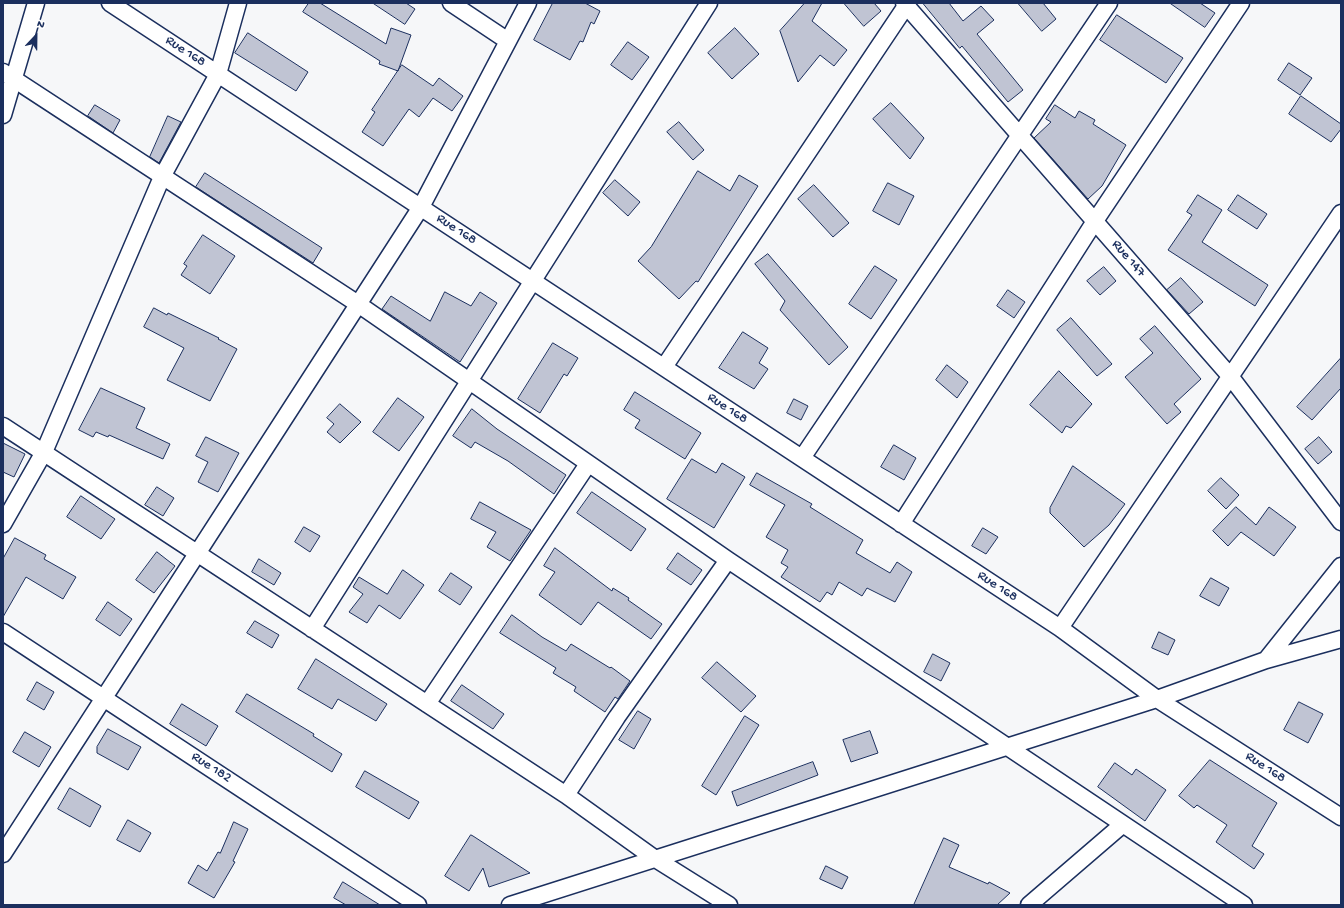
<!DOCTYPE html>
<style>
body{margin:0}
#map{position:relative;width:1344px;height:908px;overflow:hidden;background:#f6f7f9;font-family:"Gochi Hand",sans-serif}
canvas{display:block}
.frame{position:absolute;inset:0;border:4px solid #1b2f5e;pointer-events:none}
.north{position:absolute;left:16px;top:16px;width:40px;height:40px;-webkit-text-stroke:3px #fff;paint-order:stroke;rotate:22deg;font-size:11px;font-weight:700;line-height:16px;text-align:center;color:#1b2f5e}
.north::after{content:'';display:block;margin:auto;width:14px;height:18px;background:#1b2f5e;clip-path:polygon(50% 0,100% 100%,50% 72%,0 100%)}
</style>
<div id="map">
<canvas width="1344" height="908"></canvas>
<div class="frame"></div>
<div class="north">N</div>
</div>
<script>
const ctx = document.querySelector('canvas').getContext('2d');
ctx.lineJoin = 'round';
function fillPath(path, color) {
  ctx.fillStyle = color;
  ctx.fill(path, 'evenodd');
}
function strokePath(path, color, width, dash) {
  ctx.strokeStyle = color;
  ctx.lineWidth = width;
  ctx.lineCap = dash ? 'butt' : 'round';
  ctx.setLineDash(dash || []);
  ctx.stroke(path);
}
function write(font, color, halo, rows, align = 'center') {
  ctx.font = font + ' "Gochi Hand",sans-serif';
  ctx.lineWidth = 4;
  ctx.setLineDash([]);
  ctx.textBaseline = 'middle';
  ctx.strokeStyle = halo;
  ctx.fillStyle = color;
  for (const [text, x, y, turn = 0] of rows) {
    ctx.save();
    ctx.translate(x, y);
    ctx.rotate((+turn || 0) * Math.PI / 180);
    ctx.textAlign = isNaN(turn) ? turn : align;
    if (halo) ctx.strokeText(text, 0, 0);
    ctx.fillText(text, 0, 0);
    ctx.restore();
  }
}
const building = new Path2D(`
 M 309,3 L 320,3 L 386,44 L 391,28 L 411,35 L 398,71 L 379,64 L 380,61 L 303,12 Z
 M 373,3 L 406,3 L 415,9 L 405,24 Z
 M 553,3 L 585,3 L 600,11 L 594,24 L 591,22 L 583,42 L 580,41 L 570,60 L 534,40 Z
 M 805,3 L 822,3 L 812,21 L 847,50 L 834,66 L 820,55 L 798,82 L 780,31 Z
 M 844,3 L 874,3 L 881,11 L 864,26 Z
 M 923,3 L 949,3 L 963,21 L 981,6 L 994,20 L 977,34 L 1023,90 L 1008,102 L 962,46 L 960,48 Z
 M 1018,3 L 1043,3 L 1056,19 L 1042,31 Z
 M 1170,3 L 1200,3 L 1215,13 L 1205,27 Z
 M 1117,15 L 1183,58 L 1166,83 L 1100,40 Z
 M 735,28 L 759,54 L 732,79 L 708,53 Z
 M 248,33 L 308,72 L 296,91 L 235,53 Z
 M 628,42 L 649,57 L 632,80 L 611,65 Z
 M 1289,63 L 1312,78 L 1300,95 L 1278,80 Z
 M 402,65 L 433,86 L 439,78 L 463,96 L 452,111 L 433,98 L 419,117 L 409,109 L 383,146 L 362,132 L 375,112 L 372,110 Z
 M 1301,96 L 1341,124 L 1341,129 L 1331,142 L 1289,114 Z
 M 891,103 L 924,138 L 910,159 L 873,119 Z
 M 95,105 L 120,120 L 113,133 L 88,116 Z
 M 1055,105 L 1075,118 L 1079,111 L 1095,120 L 1093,124 L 1126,145 L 1102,186 L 1088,199 L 1034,138 L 1051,122 L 1046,119 Z
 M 168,116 L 181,122 L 159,163 L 150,157 Z
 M 679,122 L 704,150 L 693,160 L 667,132 Z
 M 698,171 L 730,191 L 739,175 L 758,186 L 698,282 L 696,281 L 679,299 L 638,261 L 651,247 Z
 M 205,173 L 322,248 L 313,263 L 196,187 Z
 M 615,180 L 640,202 L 628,216 L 603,193 Z
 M 888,183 L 914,196 L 899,225 L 873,211 Z
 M 814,185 L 849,223 L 833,237 L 798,199 Z
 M 1198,195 L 1222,210 L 1202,242 L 1268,285 L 1255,306 L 1168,250 L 1192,215 L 1187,212 Z
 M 1238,195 L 1267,214 L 1257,229 L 1228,210 Z
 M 203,235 L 235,256 L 210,294 L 181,275 L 187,266 L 184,264 Z
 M 768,254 L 848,347 L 829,365 L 780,310 L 785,301 L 755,264 Z
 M 875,266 L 897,280 L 871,319 L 849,304 Z
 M 1104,267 L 1116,281 L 1100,295 L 1087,281 Z
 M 1181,278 L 1203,302 L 1189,314 L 1167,290 Z
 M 1008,290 L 1025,302 L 1014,318 L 997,306 Z
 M 445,292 L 471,306 L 480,292 L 497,303 L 460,362 L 382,309 L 391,296 L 430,321 Z
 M 154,308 L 167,315 L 168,313 L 219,338 L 218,339 L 237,349 L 210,401 L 167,380 L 184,348 L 144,327 Z
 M 1071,318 L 1112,364 L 1097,376 L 1057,330 Z
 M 1155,326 L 1201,379 L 1174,404 L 1181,412 L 1167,424 L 1125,377 L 1153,353 L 1140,339 Z
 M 743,332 L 768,348 L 759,363 L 768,369 L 754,389 L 719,368 Z
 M 553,343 L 578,358 L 567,376 L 564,374 L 540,413 L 518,399 Z
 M 1341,358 L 1341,388 L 1312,420 L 1297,407 Z
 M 947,365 L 968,382 L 957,398 L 936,380 Z
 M 1059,371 L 1092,404 L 1071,428 L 1066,426 L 1062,433 L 1030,405 Z
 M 101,388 L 145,408 L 136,428 L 170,444 L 163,459 L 109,435 L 108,437 L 96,432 L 93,437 L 79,430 Z
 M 635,392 L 701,433 L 685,459 L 635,428 L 640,420 L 624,410 Z
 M 398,398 L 424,417 L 399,451 L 373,432 Z
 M 794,399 L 808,406 L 801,420 L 787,413 Z
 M 340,404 L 361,422 L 340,443 L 327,432 L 334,424 L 327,418 Z
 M 472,409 L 497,429 L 566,475 L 554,494 L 508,461 L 475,442 L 471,448 L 453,436 Z
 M 206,437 L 239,453 L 218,492 L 198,482 L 208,462 L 196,456 Z
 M 1319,437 L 1332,452 L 1318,464 L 1305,449 Z
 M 3,443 L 25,454 L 14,477 L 3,472 Z
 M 894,445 L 916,458 L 904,480 L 881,467 Z
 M 692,459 L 716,473 L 722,463 L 745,477 L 714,528 L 667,499 Z
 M 1073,466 L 1125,504 L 1109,525 L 1084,547 L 1050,513 L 1050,508 Z
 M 757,473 L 812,504 L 810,507 L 863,540 L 856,553 L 890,573 L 897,562 L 912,572 L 895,602 L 867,588 L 862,596 L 839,582 L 832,595 L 827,592 L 820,602 L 781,577 L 788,567 L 781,563 L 788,550 L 766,537 L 785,505 L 750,485 Z
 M 1221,478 L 1239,495 L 1226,509 L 1208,491 Z
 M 157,487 L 174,498 L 163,516 L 145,505 Z
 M 592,492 L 646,529 L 631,551 L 577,513 Z
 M 81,496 L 115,519 L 101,539 L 67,517 Z
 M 480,502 L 531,530 L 510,561 L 487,547 L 496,532 L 471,519 Z
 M 1236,507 L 1256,525 L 1269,507 L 1296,527 L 1274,556 L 1241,532 L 1228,546 L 1213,531 Z
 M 304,527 L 320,536 L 310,552 L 295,542 Z
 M 983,528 L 998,537 L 986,554 L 972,546 Z
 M 15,538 L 46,555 L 44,559 L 76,577 L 63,599 L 26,577 L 3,617 L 3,559 Z
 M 555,548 L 612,591 L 613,588 L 629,598 L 628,600 L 662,624 L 651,639 L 598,602 L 581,625 L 539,595 L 555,572 L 544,566 Z
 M 157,552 L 175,566 L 154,593 L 136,580 Z
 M 678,553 L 702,570 L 691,585 L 667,569 Z
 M 259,559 L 281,573 L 274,585 L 252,572 Z
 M 403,570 L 424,585 L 400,619 L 379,605 L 367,623 L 349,612 L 363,594 L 353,587 L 359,577 L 387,594 Z
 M 451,573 L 472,587 L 460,605 L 439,591 Z
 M 1211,578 L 1229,588 L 1219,606 L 1200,596 Z
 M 108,602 L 132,619 L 120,636 L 96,620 Z
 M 512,615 L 542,637 L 566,651 L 571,644 L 610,668 L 611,667 L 630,681 L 618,699 L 615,697 L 605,712 L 574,691 L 576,687 L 553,673 L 556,668 L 500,633 Z
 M 255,621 L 279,635 L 272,648 L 247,633 Z
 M 1159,632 L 1175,640 L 1168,655 L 1152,648 Z
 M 933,654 L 950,663 L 941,681 L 924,672 Z
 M 316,659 L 387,704 L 376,721 L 338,699 L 332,709 L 298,689 Z
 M 717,662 L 756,696 L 741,712 L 702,678 Z
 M 37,682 L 54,692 L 44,710 L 27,700 Z
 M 462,685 L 504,714 L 493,729 L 451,701 Z
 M 247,694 L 314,734 L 313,736 L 342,754 L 332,772 L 236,712 Z
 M 1299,702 L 1323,714 L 1308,743 L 1284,730 Z
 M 182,704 L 218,726 L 206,746 L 170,724 Z
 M 638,711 L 651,719 L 634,749 L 619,740 Z
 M 745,716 L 759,725 L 716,795 L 702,786 Z
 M 108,729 L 141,747 L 128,770 L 97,753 L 97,747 Z
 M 870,731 L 878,753 L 851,762 L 843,740 Z
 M 25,732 L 51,747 L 39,767 L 13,752 Z
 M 1210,760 L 1277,803 L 1252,846 L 1264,854 L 1254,869 L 1216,842 L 1227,825 L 1197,805 L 1194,808 L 1179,796 Z
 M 813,762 L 818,775 L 737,806 L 732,792 Z
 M 1115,763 L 1132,775 L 1136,769 L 1166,790 L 1145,821 L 1098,787 Z
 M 365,771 L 419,802 L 409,819 L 356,787 Z
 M 70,788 L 101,806 L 90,827 L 58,809 Z
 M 128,820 L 151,833 L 140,852 L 117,840 Z
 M 234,822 L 248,829 L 233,861 L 235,862 L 214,898 L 188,883 L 198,865 L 207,871 L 218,852 L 220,853 Z
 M 471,835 L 473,836 L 530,873 L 489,887 L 483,868 L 469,891 L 445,876 Z
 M 944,838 L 959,845 L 949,867 L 988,884 L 989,882 L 1010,893 L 997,905 L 914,905 Z
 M 826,866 L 848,877 L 842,889 L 820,879 Z
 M 343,882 L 380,905 L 346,905 L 334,898 Z`);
fillPath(building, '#c0c4d3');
strokePath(building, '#1b2f5e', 1);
const minor = new Path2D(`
 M 110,3 L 1060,628 L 1157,699 L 1341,817
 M 451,3 L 508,41
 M 904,3 L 1230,376 L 1341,522
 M 3,72 L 358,304 L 728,560 L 1244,905
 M 3,115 L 36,3
 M 664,367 L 908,3
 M 3,426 L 566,795 L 654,858 L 729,905
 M 802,458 L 1109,3
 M 3,524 L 44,452 L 162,177 L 218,74 L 238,3
 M 901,524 L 1095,221 L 1241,3
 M 1060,628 L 1341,213
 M 312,629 L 709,3
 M 3,632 L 418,905
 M 1266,660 L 1341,566
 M 427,704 L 588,464
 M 566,795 L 617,717 L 728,560
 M 3,854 L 421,207 L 528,3
 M 510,905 L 1157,699 L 1266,660 L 1341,639
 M 1029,905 L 1122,825`);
strokePath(minor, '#1b2f5e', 19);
strokePath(minor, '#fff', 16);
write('14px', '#1b2f5e', '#fff', [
 ["Rue 168",185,52,33],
 ["Rue 168",456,230,33],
 ["Rue 147",1128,259,49],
 ["Rue 168",727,409,33],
 ["Rue 168",997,587,33],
 ["Rue 182",211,768,33],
 ["Rue 168",1265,768,33]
]);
</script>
